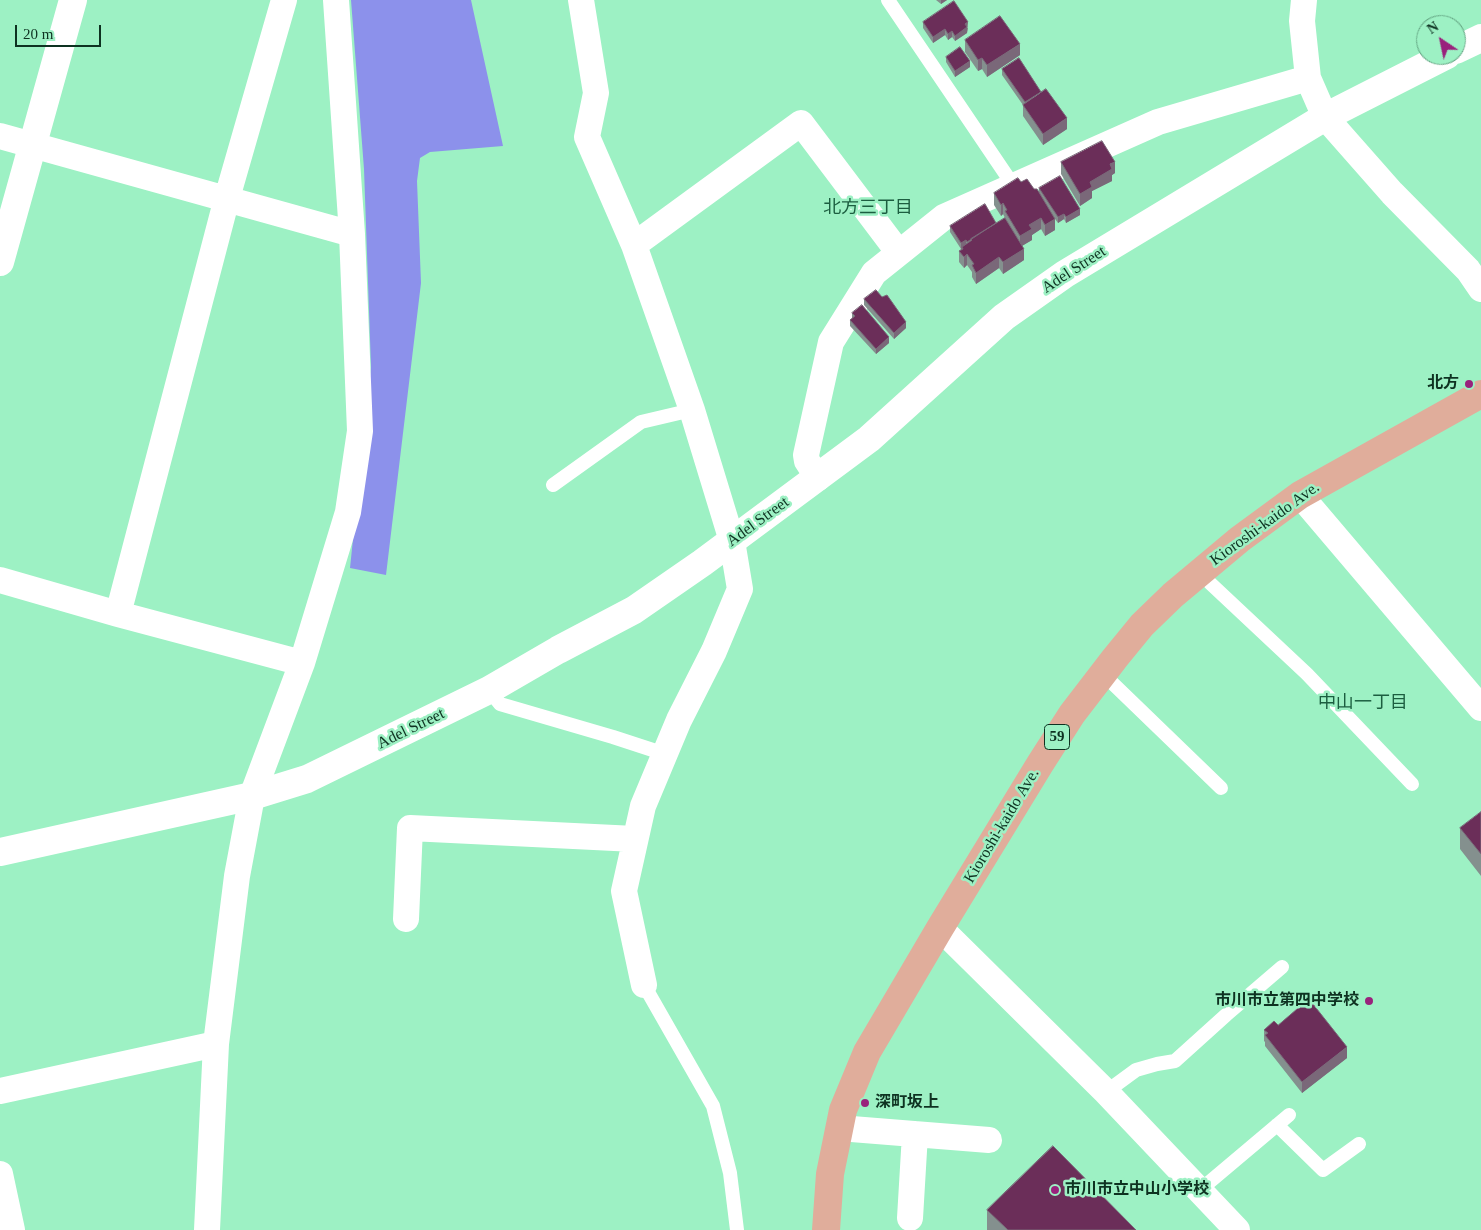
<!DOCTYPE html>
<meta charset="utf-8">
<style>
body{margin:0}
#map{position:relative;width:1481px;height:1230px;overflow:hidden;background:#9df1c4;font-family:"Times New Roman",serif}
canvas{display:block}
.north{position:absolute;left:1416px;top:15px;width:50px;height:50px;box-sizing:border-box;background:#9df1c4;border:1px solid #64a583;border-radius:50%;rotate:326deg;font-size:14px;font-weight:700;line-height:20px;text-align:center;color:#0e3221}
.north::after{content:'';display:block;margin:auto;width:18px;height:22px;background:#99227c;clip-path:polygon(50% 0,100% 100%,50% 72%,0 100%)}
.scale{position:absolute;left:15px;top:25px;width:86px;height:22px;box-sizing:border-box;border:2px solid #0e3221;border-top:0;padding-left:6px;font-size:15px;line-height:18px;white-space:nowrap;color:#0e3221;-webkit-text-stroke:4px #9df1c4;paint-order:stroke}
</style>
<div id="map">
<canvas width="1481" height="1230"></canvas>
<div class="north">N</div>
<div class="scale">20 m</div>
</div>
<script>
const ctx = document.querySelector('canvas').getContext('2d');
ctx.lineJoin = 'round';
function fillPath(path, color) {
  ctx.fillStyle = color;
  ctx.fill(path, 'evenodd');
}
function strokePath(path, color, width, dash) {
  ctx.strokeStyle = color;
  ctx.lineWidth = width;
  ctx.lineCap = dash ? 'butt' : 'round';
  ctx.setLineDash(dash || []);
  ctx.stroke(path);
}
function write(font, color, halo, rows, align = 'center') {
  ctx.font = font + ' "Times New Roman","Noto Sans JP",serif';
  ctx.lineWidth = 5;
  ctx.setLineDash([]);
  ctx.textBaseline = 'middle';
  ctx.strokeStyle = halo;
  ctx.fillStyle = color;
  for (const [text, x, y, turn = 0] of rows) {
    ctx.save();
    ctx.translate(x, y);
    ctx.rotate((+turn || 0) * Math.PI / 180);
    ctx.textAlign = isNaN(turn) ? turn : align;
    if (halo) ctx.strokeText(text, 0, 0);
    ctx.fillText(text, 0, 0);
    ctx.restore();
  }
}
fillPath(new Path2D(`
 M 351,0 L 471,0 L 503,146 L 430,152 L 420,158 L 417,181 L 421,283 L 386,575 L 350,568 L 371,367 L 364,169 Z`), '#8c91eb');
strokePath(new Path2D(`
 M 888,0 L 1013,185
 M 553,485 L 641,422 L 692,410
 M 1210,583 L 1307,674 L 1412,784
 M 1103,674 L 1221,788
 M 489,690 L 500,704 L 613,737 L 665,754
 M 644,985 L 713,1106 L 730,1173 L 737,1230
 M 1106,1092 L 1136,1070 L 1157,1064 L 1175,1061 L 1226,1015 L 1282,967
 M 1277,1125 L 1323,1170 L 1359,1144
 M 1200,1190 L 1289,1115`), '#fff', 14);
strokePath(new Path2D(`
 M 581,0 L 596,93 L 587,137 L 634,245 L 692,410 L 732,541 L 740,589 L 714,651 L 679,720 L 643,806 L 624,891 L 644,985
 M 1304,0 L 1302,21 L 1308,78 L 1325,117 L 1392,193 L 1468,270 L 1481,289
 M 0,136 L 352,234
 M 634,245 L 801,123 L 899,253
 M 818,478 L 807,461 L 806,455 L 831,342 L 874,273 L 944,217 L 1158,122 L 1308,78
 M 1300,495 L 1481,708
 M 0,580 L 118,614 L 302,663
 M 118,614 L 227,198 L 284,0
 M 406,919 L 410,828 L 635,839
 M 940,928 L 1106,1092 L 1237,1230
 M 0,1091 L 216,1044
 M 839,1128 L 989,1140
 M 0,1174 L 12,1230
 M 910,1218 L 915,1134
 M 207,1230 L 216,1044 L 237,876 L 252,796 L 302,663 L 348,512 L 360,431 L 352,234 L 336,0`), '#fff', 26);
strokePath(new Path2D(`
 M 1456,50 L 1481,38
 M 0,262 L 73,0
 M 0,852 L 252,796 L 307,779 L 489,690 L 558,650 L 634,610 L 702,563 L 869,439 L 1004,317 L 1065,274 L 1325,117 L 1447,55`), '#fff', 28);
strokePath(new Path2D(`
 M 826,1230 L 830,1174 L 843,1110 L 867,1052 L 940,928 L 1040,764 L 1072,714 L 1115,658 L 1142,625 L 1173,595 L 1240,539 L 1300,495 L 1481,394`), '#e0ad9b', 28);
fillPath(new Path2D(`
 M 936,0 L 947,0 L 941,4 Z
 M 923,22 L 968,28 L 967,33 L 955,41 L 952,37 L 948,40 L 945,35 L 933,43 L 923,28 Z
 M 965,40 L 1020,55 L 987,77 L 982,69 L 978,71 L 965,52 Z
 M 946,57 L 970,67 L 955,77 L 946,62 Z
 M 1002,69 L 1067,129 L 1043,145 L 1023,116 L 1023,105 L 1002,75 Z
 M 1061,162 L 1115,173 L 1112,175 L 1112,181 L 1092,191 L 1092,198 L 1080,206 L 1061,174 Z
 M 1021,182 L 1039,192 L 1039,188 L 1080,215 L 1066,223 L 1064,219 L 1058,223 L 1055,219 L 1055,230 L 1045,236 L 1041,229 L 1032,235 L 1032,240 L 1022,246 L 1024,260 L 1003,274 L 999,268 L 976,284 L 972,277 L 972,272 L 967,265 L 964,268 L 959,262 L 959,251 L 962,248 L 961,249 L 950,232 L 950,226 L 996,223 L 1005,218 L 1003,214 L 1001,216 L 994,205 L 994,193 Z
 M 864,299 L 906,328 L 894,339 L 864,305 Z
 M 852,313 L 889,343 L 876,354 L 850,326 L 850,320 L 852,319 Z
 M 1481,812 L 1481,876 L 1460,849 L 1460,828 Z
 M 1278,1025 L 1347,1058 L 1302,1093 L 1265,1046 L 1265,1042 L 1264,1041 L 1264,1030 Z
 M 987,1210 L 1136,1230 L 987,1230 Z`), '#84908e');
fillPath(new Path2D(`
 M 941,0 L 947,0 L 941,4 Z
 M 968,22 L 967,33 L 955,41 L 955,36 L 965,24 Z
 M 945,29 L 945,35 L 933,43 L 933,37 Z
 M 952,31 L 952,37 L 948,40 L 948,34 Z
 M 1020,44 L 1020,55 L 987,77 L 987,65 Z
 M 982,58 L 982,69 L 978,71 L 978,60 Z
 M 970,61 L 970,67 L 955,77 L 955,71 Z
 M 1067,118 L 1067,129 L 1043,145 L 1043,134 Z
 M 1115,162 L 1115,173 L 1112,175 L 1112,181 L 1092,191 L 1092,198 L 1080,206 L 1080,194 L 1090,182 L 1110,164 Z
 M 1003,203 L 1003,214 L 1001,216 L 1001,205 Z
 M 1080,209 L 1080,215 L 1066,223 L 1066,217 Z
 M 1064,214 L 1064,219 L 1058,223 L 1058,217 Z
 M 1041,218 L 1041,229 L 1032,235 L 1032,240 L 1020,247 L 1020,236 L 1029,225 Z
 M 1055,219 L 1055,230 L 1045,236 L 1045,225 Z
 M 966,240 L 966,246 L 961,249 L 961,243 Z
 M 1024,249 L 1024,260 L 1003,274 L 1003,262 Z
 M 967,254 L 967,265 L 964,268 L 964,257 Z
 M 999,257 L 999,268 L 976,284 L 976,273 Z
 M 906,322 L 906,328 L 894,339 L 894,333 Z
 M 889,337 L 889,343 L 876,354 L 876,349 Z
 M 1347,1047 L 1347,1058 L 1302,1093 L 1302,1082 Z`), '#7a6879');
const building = new Path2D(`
 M 954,1 L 968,22 L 965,24 L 967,27 L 955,36 L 952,31 L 948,34 L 945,29 L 933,37 L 923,22 Z
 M 1000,16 L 1020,44 L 987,65 L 982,58 L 978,60 L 965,40 Z
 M 960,47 L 970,61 L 955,71 L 946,57 Z
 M 1019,58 L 1041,92 L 1025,102 L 1002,69 Z
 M 1046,89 L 1067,118 L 1043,134 L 1023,105 Z
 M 1102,141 L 1115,162 L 1110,164 L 1112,169 L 1090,182 L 1092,187 L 1080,194 L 1061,162 Z
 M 1060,176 L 1080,209 L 1066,217 L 1064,214 L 1058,217 L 1039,188 Z
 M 1018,178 L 1021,182 L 1027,179 L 1034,189 L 1037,189 L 1055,219 L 1045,225 L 1041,218 L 1029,225 L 1032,229 L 1020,236 L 1005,211 L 1007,210 L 1003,203 L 1001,205 L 994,193 Z
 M 985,204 L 996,223 L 967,242 L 966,240 L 961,243 L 950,226 Z
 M 1005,218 L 1024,249 L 1003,262 L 999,257 L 976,273 L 972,265 L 974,264 L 967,254 L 964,257 L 959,251 L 963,249 L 962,247 L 972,240 L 971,239 Z
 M 876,290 L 882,297 L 887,295 L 906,322 L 894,333 L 864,299 Z
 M 862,305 L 889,337 L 876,349 L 850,320 L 855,316 L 852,313 Z
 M 1481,812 L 1481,854 L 1460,828 Z
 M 1309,999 L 1347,1047 L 1302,1082 L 1265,1035 L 1268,1033 L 1264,1030 L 1274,1021 L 1278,1025 Z
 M 1053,1146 L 1136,1230 L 1008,1230 L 987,1210 Z`);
fillPath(building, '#6b2e59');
strokePath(building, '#7a6879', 1);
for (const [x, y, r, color] of [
 [1469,384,5,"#99227c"],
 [1369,1001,5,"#99227c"],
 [865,1103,5,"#99227c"],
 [1055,1190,5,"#99227c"]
]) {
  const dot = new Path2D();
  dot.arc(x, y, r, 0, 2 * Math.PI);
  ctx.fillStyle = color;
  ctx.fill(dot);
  strokePath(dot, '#9df1c4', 2);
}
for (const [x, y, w] of [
 [1057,737,25]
]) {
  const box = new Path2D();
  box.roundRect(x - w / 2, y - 12.5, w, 25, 4);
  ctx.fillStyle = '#9df1c4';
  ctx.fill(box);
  strokePath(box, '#0e3221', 1);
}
write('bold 15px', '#0e3221', null, [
 ["59",1057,737]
]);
write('16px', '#0e3221', '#9df1c4', [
 ["Adel Street",1074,270,-33],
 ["Adel Street",758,522,-36],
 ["Kioroshi-kaido Ave.",1265,524,-36],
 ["Adel Street",411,729,-26],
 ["Kioroshi-kaido Ave.",1002,826,-59]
]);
write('bold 16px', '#0e3221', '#9df1c4', [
 ["北方",1459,384],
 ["市川市立第四中学校",1359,1001],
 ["深町坂上",875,1103,"left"],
 ["市川市立中山小学校",1065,1190,"left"]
], 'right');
write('18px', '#1c5e40', '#9df1c4', [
 ["北方三丁目",868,208],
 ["中山一丁目",1363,703]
]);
</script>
